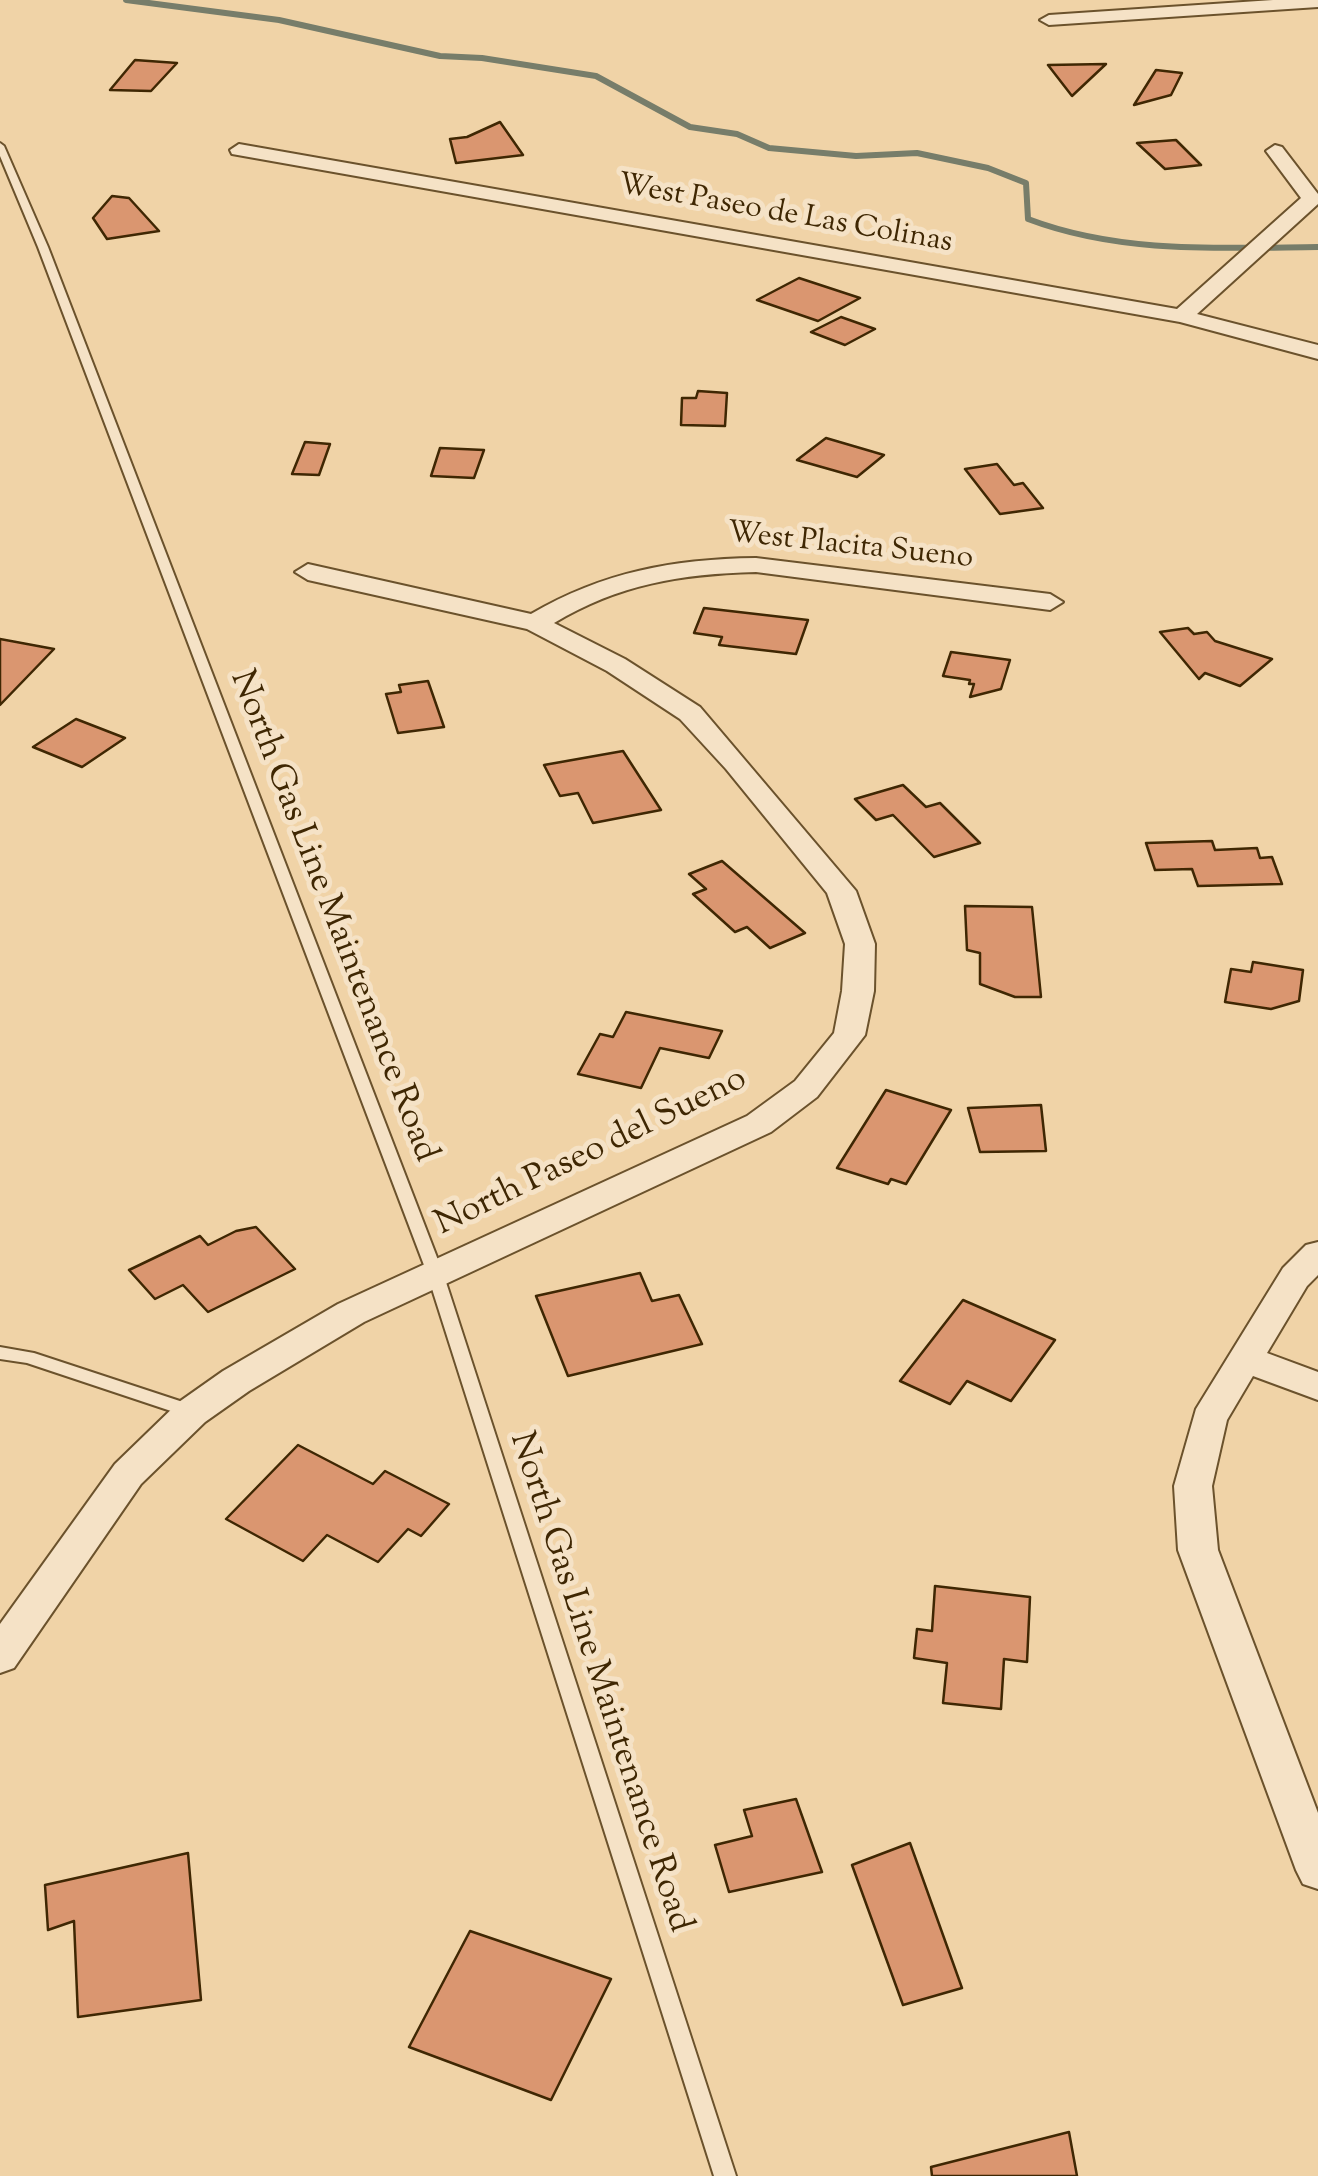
<!DOCTYPE html>
<style>
body{margin:0}
canvas{display:block;background:#f0d3a7}
</style>
<canvas width="1318" height="2176"></canvas>
<script>
const c = document.querySelector('canvas').getContext('2d');
c.lineJoin = 'round';
function stroke(path, color, width, dash) {
  c.strokeStyle = color;
  c.lineWidth = width;
  c.lineCap = dash ? 'butt' : 'round';
  c.setLineDash(dash || []);
  c.stroke(path);
}
function fillPath(path, color) {
  c.fillStyle = color;
  c.fill(path, 'evenodd');
}
function drawText(font, color, halo, rows, align = 'center') {
  c.font = font + ' "Sorts Mill Goudy",serif';
  c.lineWidth = 10;
  c.setLineDash([]);
  c.textBaseline = 'middle';
  c.strokeStyle = halo;
  c.fillStyle = color;
  for (const [text, x, y, turn = 0] of rows) {
    c.save();
    c.translate(x, y);
    c.rotate((+turn || 0) * Math.PI / 180);
    c.textAlign = isNaN(turn) ? turn : align;
    if (halo) c.strokeText(text, 0, 0);
    c.fillText(text, 0, 0);
    c.restore();
  }
}
stroke(new Path2D(`
 M126,0L279,20L440,56L482,58L596,76L690,127L737,134L769,148L856,156L917,153L988,168L1026,183L1028,219C1120,254 1220,248 1318,247`), '#777d6a', 6);
const building = new Path2D(`
 M135,60L177,63L151,91L110,90Z
 M1106,64L1072,96L1048,65Z
 M1156,70L1182,73L1171,95L1134,105Z
 M500,122L523,155L456,163L450,139L467,137Z
 M1176,140L1201,165L1165,169L1137,143Z
 M112,196L129,198L159,231L107,239L93,218Z
 M799,278L860,298L818,321L757,300Z
 M841,317L875,329L845,345L811,332Z
 M698,391L727,393L725,426L681,425L682,398H696Z
 M826,438L884,455L857,477L797,460Z
 M305,442L330,444L319,475L292,474Z
 M440,448L484,450L474,478L431,476Z
 M997,464L1014,485L1023,483L1043,508L1000,514L965,469Z
 M704,608L808,620L796,654L719,645L722,637L694,633Z
 M1188,628L1194,634L1207,632L1215,641L1272,659L1240,686L1205,673L1199,679L1160,632Z
 M0,639L54,649L0,705Z
 M951,652L1010,660L1001,689L970,697L974,684H969L970,680L943,676Z
 M428,681L444,727L398,733L386,694L401,692L399,685Z
 M76,719L125,738L82,767L33,747Z
 M623,751L661,810L593,823L578,793L560,796L544,765Z
 M903,785L926,807L940,803L980,843L934,857L893,815L876,820L855,799Z
 M1212,841L1215,850L1257,848L1260,858L1272,857L1282,884L1198,886L1192,869L1155,870L1146,843Z
 M722,861L805,933L770,948L747,927L735,932L693,894L706,889L689,874Z
 M965,906L1032,907L1041,997H1015L980,984V953L967,950Z
 M1253,962L1303,970L1299,1001L1271,1009L1225,1002L1231,969L1251,972Z
 M626,1012L722,1031L709,1058L660,1048L641,1088L578,1074L600,1034L613,1037Z
 M886,1090L951,1110L906,1184L891,1179L888,1184L837,1168Z
 M1041,1105L1046,1151L980,1152L968,1108Z
 M256,1227L295,1269L208,1312L183,1285L155,1299L129,1270L200,1236L208,1245L236,1231Z
 M640,1273L652,1301L679,1295L702,1344L568,1376L536,1296Z
 M963,1300L1055,1340L1011,1401L967,1381L950,1404L900,1381Z
 M298,1445L373,1484L385,1471L449,1504L421,1536L408,1529L378,1562L327,1535L303,1561L226,1519Z
 M935,1586L1030,1597L1027,1662L1004,1659L1001,1709L943,1703L947,1663L914,1658L917,1629L932,1631Z
 M796,1799L822,1872L729,1892L715,1845L752,1836L744,1810Z
 M910,1843L962,1988L903,2005L852,1865Z
 M188,1853L201,2000L78,2017L74,1921L48,1930L45,1885Z
 M470,1931L611,1979L551,2100L409,2047Z
 M1069,2132L1077,2176H932L931,2167Z`);
fillPath(building, '#da9670');
stroke(building, '#3f2703', 2.5);
const lane = new Path2D(`
 M0,143L4,146L48,247L443,1273L736,2176H714L427,1273L38,247L0,156Z
 M0,1347L34,1353L198,1407L201,1412L198,1417L192,1418L27,1363L0,1359Z`);
const street = new Path2D(`
 M1273,0H1318V7L1049,25L1040,20L1049,15Z
 M239,144L1177,309L1301,198L1266,151L1275,145L1282,147L1318,194V204L1197,314L1318,345V359L1180,322L232,154L230,150Z
 M756,558L1050,594L1063,602L1050,610L756,572C681,574 619,584 554,623L625,659L700,707L856,891L875,944L874,991L865,1035L817,1097L771,1132L364,1322L249,1391L205,1422L141,1484L14,1668L0,1673V1624L115,1464L179,1402L223,1371L338,1304L747,1116L795,1081L834,1033L842,991L845,944L827,893L726,769L680,719L607,671L527,629L308,580L295,572L308,564L531,614C603,572 673,559 756,558Z
 M1318,1242V1275L1307,1286L1267,1353L1318,1372V1400L1253,1376L1227,1420L1212,1486L1218,1550L1318,1813V1889L1303,1884L1296,1870L1178,1550L1174,1486L1196,1409L1283,1268L1306,1245Z`);
stroke(lane, '#6b522c', 4);
stroke(street, '#6b522c', 4);
fillPath(lane, '#f5e2c6');
fillPath(street, '#f5e2c6');
drawText('30px', '#3f2703', '#f5e2c6', [
 ["West Paseo de Las Colinas",785,216,10],
 ["West Placita Sueno",850,548,6]
]);
drawText('35px', '#3f2703', '#f5e2c6', [
 ["North Gas Line Maintenance Road",331,917,69],
 ["North Paseo del Sueno",592,1154,-26],
 ["North Gas Line Maintenance Road",598,1683,72]
]);
</script>
